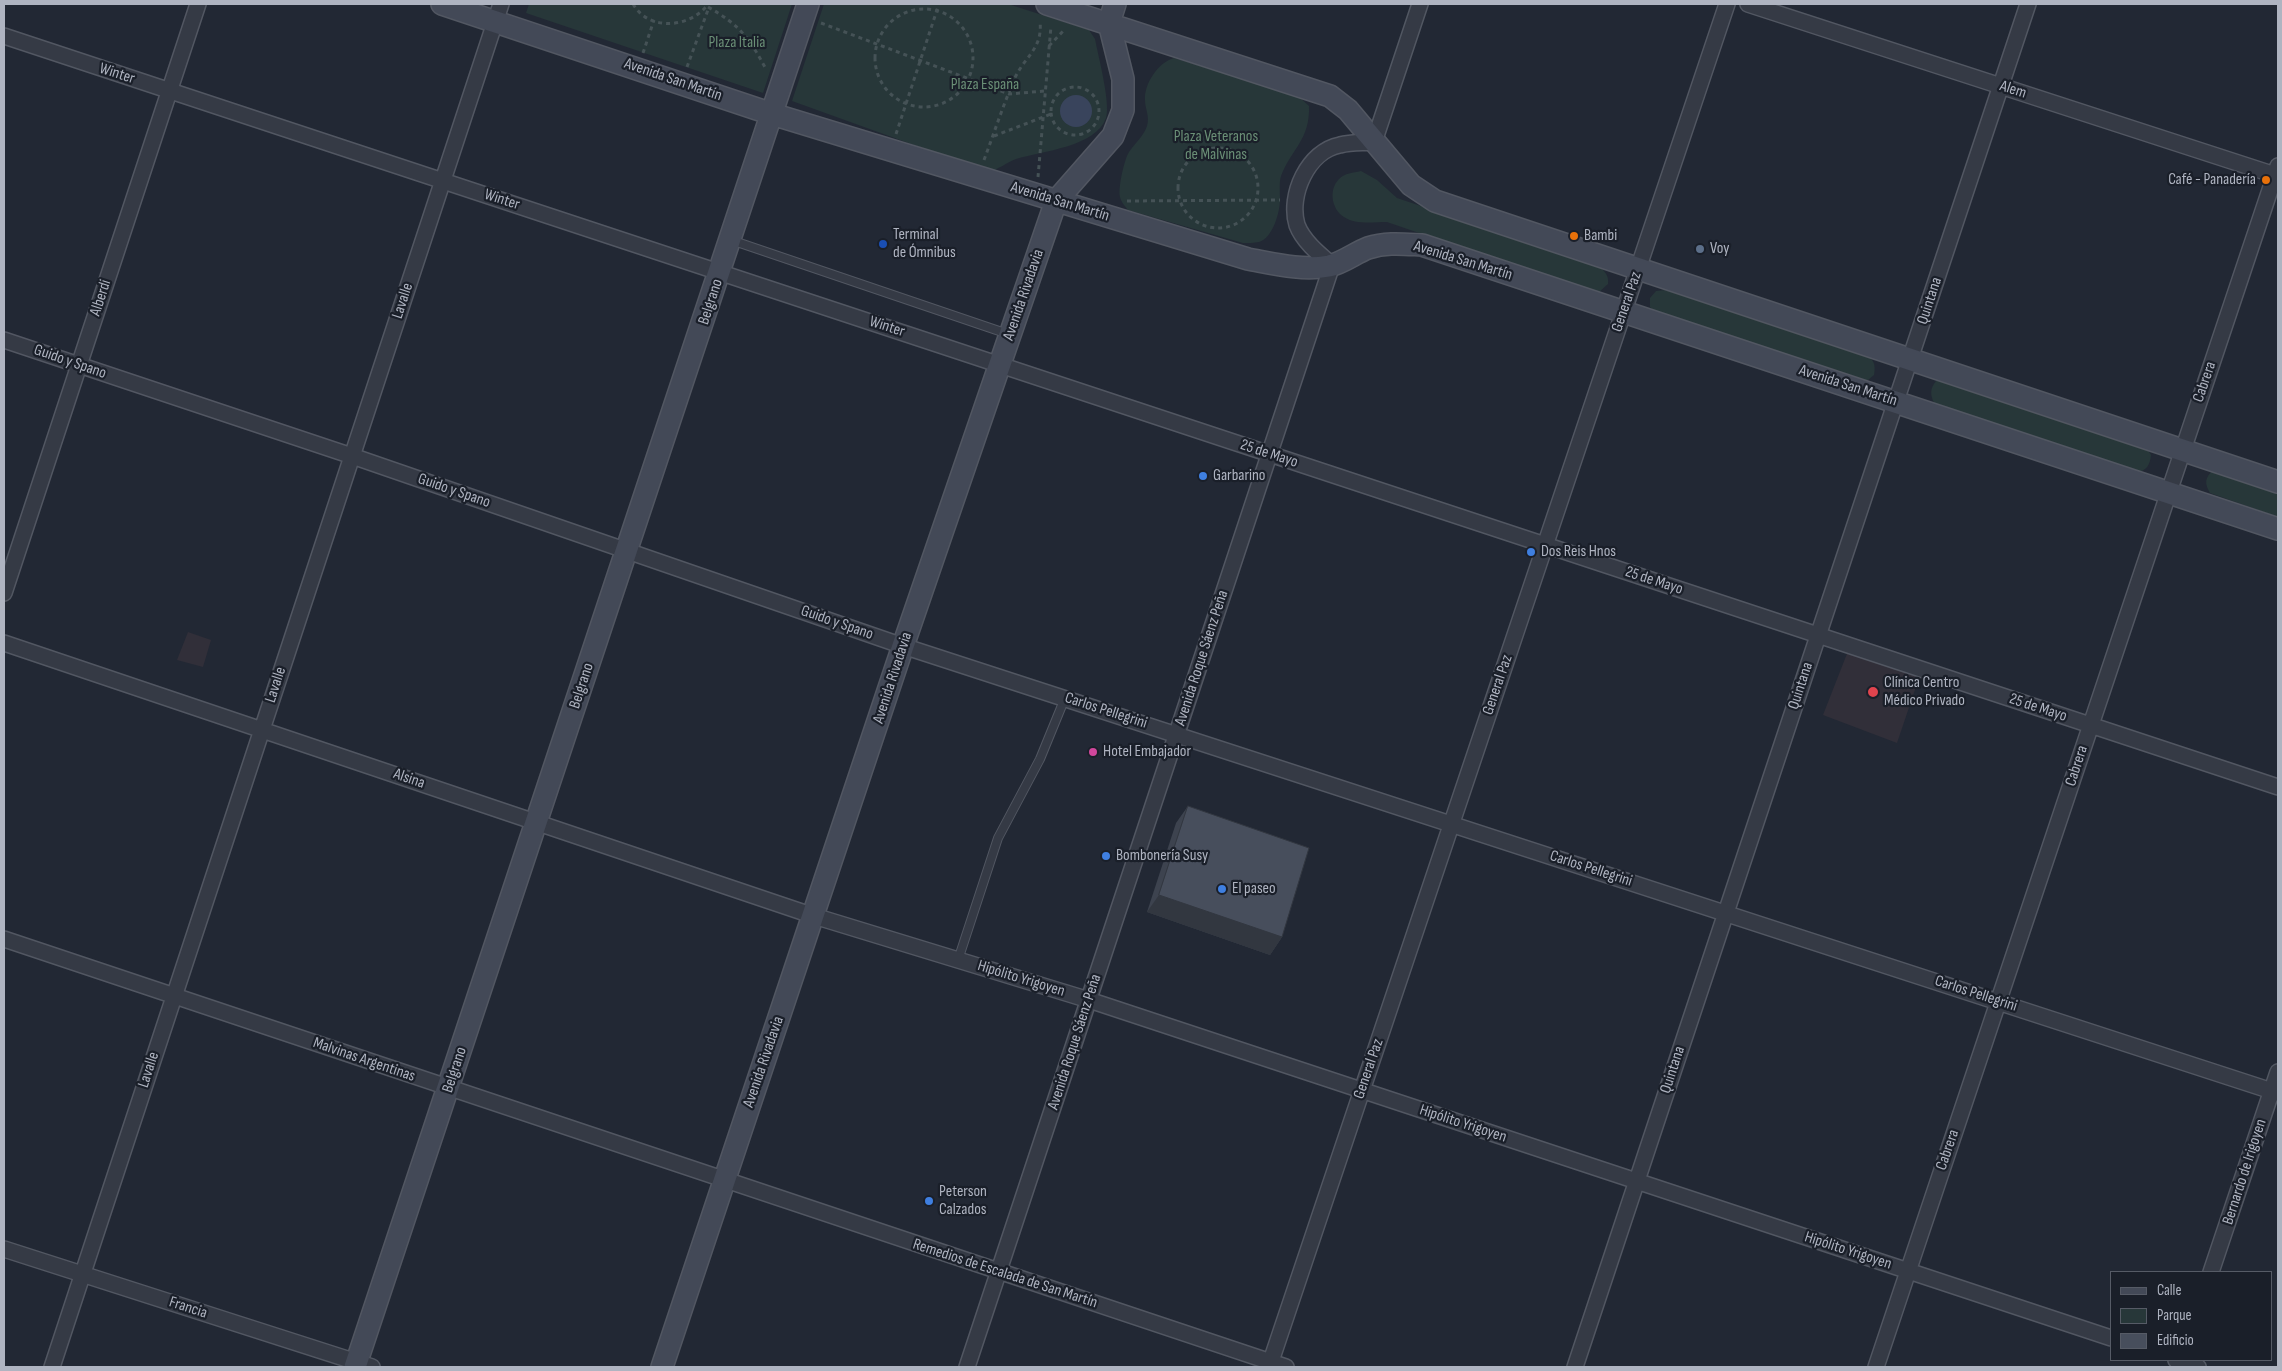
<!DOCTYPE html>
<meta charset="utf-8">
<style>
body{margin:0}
#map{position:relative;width:2282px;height:1371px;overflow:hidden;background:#222834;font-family:"Sofia Sans Condensed",sans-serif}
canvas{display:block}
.frame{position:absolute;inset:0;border:5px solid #afb4c1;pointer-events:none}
.legend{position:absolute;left:2110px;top:1271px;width:162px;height:90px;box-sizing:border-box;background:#1a1f29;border:1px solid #565b66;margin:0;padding:6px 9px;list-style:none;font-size:15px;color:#afb4c1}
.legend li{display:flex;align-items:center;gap:10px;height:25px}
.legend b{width:25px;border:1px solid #565b66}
</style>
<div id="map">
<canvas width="2282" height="1371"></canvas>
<div class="frame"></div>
<ul class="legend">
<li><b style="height:6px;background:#434957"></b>Calle</li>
<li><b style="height:14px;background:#273739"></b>Parque</li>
<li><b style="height:14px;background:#474e5c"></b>Edificio</li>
</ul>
</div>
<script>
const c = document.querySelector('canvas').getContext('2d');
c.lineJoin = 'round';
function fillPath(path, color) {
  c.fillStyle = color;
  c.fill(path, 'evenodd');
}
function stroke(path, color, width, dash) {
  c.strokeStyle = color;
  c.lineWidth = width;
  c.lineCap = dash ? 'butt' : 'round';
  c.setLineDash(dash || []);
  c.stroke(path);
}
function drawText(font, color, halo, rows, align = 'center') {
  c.font = font + ' "Sofia Sans Condensed",sans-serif';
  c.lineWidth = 4.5;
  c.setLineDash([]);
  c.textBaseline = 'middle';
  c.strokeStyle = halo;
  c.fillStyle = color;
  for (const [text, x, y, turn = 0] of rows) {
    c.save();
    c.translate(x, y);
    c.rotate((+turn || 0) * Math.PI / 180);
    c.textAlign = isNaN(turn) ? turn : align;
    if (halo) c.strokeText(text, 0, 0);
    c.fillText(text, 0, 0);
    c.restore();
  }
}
fillPath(new Path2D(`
 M188,632L211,640L203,667L177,660Z
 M1850,646L1922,669L1897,743L1823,715Z`), '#312f39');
fillPath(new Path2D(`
 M529,4H792L763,93L526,13Z
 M824,4H1008L1089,30L1095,39C1098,55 1111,104 1106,118C1096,147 1042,151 1016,159C1006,163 999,169 989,172L792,101Z
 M1174,58L1297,95L1309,106C1310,140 1292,148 1281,176C1279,182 1280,192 1280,199C1280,212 1273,238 1259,242C1254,243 1248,243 1243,243L1128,210C1125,206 1121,202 1120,197C1118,188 1124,160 1129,152C1135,143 1143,137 1147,126C1150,116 1145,109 1145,100C1144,83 1159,62 1174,58Z
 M1361,171L1377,180L1397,198L1599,266C1605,272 1609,275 1608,284L1598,293L1588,291L1387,222C1374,222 1355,225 1344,217C1332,210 1328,190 1339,179C1345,173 1353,173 1361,171Z
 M1666,290L1865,354C1874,360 1876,364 1874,375L1868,380L1858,381L1656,314L1650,307V298L1656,291Z
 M1947,380L2146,447L2151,455C2150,465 2147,470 2137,473L1945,408L1934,403C1930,394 1930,389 1936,381Z
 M2213,470L2278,489V517L2210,493C2204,483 2205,478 2213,470Z`), '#273739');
fillPath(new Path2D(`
 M1060 111a16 16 0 1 1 32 0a16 16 0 1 1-32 0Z`), '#39445c');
const service = new Path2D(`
 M731,240L1008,334
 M958,960L998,838L1040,759L1065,698`);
const minor = new Path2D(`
 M1748,4L2278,176
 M4,36L2278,787
 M4,340L352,456L903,646L2278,1093
 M4,593L198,4
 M4,643L814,916L1089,1000L2111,1338
 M4,939L1286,1367
 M4,1249L372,1367
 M2211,1272L2278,1072
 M2176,1360L2198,1367
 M52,1367L501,4
 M967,1367L1332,265C1319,254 1303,241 1297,225C1288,195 1308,151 1340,145C1351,142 1363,143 1374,142L1420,4
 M1269,1367L1727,4
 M1575,1367L2028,4
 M1876,1367L2278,166`);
const secondary = new Path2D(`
 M442,4L772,114L1248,259C1275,264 1302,271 1329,266C1343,263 1355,253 1368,248C1386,242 1403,244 1422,245L2278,529
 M1047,4L1330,96L1348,110L1411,185L1435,201L2278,482
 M355,1367L808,4
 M662,1367L903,646L1056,201L1113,136L1123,110V79L1109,23L1115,4`);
stroke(service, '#525762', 10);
stroke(minor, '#525762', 18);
stroke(secondary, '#525762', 24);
stroke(new Path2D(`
 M633,4C649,32 691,28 708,4
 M708,7C740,25 749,38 766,69
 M875 58a49 49 0 1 1 98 0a49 49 0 1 1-98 0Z
 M821,23L1009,94L1045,91
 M1049,46L1065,29
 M643,53L654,20
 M687,67L709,7
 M1051 111a24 24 0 1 1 48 0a24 24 0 1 1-48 0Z
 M896,134L939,4
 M994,136L1051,114
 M1178 188a40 40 0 1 1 80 0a40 40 0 1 1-80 0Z
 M984,160C994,133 1003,106 1014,80C1023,58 1043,49 1040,22
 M1038,177L1051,26
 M1127,201L1280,200`), '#455256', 3, [4, 4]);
stroke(service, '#353a45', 8);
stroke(minor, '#353a45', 15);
stroke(secondary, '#434957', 21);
fillPath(new Path2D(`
 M1188,806L1282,937L1270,955L1147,912L1176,823Z`), '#3d434f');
fillPath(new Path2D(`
 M1159,895L1282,937L1270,955L1147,912Z`), '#323740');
const building = new Path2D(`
 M1188,806L1309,848L1282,937L1159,895Z`);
fillPath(building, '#474e5c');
stroke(building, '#323740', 1);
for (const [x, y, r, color] of [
 [2266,180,5,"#e8710a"],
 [1574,236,5,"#e8710a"],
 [883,244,5,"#1a4fb4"],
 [1700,249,5,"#5c6f8a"],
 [1203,476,5,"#3f7fe0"],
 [1531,552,5,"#3f7fe0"],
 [1873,692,6,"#e0444e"],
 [1093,752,5,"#d1479c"],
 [1106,856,5,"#3f7fe0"],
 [1222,889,5,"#3f7fe0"],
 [929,1201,5,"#3f7fe0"]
]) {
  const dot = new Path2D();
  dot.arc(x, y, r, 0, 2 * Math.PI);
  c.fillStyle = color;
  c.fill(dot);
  stroke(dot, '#1a1f29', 2);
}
drawText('16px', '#6a8f76', '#1a1f29', [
 ["Plaza Italia",737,43],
 ["Plaza España",985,85],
 ["Plaza Veteranos",1216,137],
 ["de Malvinas",1216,155]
]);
drawText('16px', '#afb4c1', '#1a1f29', [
 ["Winter",117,74,18],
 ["Avenida San Martín",673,80,19],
 ["Alem",2013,90,18],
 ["Winter",502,200,18],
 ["Avenida San Martín",1060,202,17],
 ["Avenida San Martín",1463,261,17],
 ["Avenida Rivadavia",1024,295,-71],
 ["Alberdi",101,298,-72],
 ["Lavalle",403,301,-72],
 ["Quintana",1930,301,-72],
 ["Belgrano",711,302,-72],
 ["General Paz",1627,302,-71],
 ["Winter",887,327,18],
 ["Guido y Spano",70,362,19],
 ["Cabrera",2205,382,-71],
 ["Avenida San Martín",1848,386,18],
 ["25 de Mayo",1269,454,18],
 ["Guido y Spano",454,491,19],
 ["25 de Mayo",1654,581,18],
 ["Guido y Spano",837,623,19],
 ["Avenida Roque Sáenz Peña",1202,658,-72],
 ["Avenida Rivadavia",893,678,-72],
 ["Lavalle",276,685,-72],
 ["General Paz",1498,685,-71],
 ["Belgrano",582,686,-72],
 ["Quintana",1801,686,-72],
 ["25 de Mayo",2038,708,18],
 ["Carlos Pellegrini",1106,711,18],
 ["Cabrera",2077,766,-72],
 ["Alsina",409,779,19],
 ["Carlos Pellegrini",1591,869,18],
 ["Hipólito Yrigoyen",1021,979,17],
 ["Carlos Pellegrini",1976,994,18],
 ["Avenida Roque Sáenz Peña",1075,1042,-72],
 ["Malvinas Argentinas",364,1060,19],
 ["Avenida Rivadavia",764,1062,-71],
 ["General Paz",1369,1069,-71],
 ["Lavalle",149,1070,-72],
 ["Belgrano",455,1070,-72],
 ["Quintana",1673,1070,-72],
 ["Hipólito Yrigoyen",1463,1124,18],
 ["Cabrera",1948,1150,-71],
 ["Bernardo de Irigoyen",2245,1172,-72],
 ["Hipólito Yrigoyen",1848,1251,18],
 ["Remedios de Escalada de San Martín",1005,1274,18],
 ["Francia",188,1308,18]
]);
drawText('16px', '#afb4c1', '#1a1f29', [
 ["Café - Panadería",2256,180,"right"],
 ["Terminal",893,235],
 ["de Ómnibus",893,253],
 ["Bambi",1584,236],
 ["Voy",1710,249],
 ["Garbarino",1213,476],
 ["Dos Reis Hnos",1541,552],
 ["Clínica Centro",1884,683],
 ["Médico Privado",1884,701],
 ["Hotel Embajador",1103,752],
 ["Bombonería Susy",1116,856],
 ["El paseo",1232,889],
 ["Peterson",939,1192],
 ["Calzados",939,1210]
], 'left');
</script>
